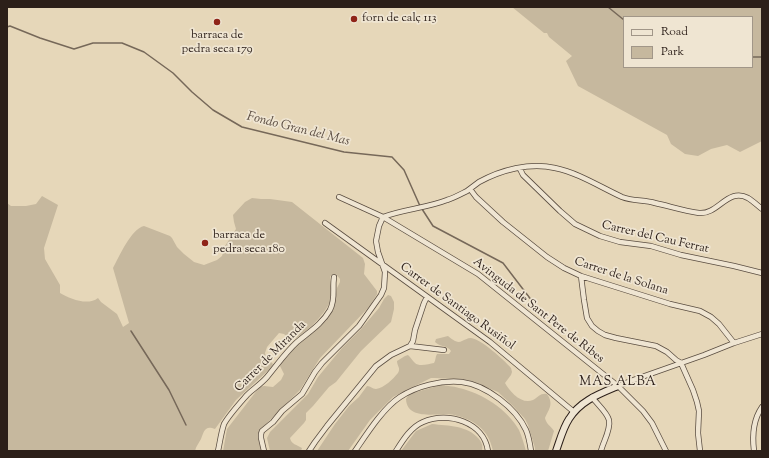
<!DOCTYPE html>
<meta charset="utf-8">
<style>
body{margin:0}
#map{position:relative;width:769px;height:458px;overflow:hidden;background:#e6d7b9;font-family:"Sorts Mill Goudy",serif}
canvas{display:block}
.frame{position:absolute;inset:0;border:8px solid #2c1f19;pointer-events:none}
.legend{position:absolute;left:623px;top:16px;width:130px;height:52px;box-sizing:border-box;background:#efe5d2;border:1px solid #a19688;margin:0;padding:5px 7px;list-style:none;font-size:12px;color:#2c1f19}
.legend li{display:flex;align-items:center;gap:8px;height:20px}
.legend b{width:20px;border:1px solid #a19688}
</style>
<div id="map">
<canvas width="769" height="458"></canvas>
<div class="frame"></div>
<ul class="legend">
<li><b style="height:5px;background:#efe5d2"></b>Road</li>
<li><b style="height:11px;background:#c6b89e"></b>Park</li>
</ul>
</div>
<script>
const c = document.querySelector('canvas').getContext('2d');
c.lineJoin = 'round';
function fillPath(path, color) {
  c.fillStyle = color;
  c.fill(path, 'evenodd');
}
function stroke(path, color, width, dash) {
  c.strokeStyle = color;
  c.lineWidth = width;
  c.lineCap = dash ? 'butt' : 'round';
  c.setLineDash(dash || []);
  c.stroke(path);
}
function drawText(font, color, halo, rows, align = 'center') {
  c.font = font + ' "Sorts Mill Goudy",serif';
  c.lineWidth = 3.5;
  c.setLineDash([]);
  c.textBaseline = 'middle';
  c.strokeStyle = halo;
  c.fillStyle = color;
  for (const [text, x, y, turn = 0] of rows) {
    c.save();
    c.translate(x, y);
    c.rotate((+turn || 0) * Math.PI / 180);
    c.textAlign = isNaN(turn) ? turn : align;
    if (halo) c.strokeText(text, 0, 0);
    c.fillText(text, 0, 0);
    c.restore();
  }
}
fillPath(new Path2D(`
 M512,7H762V141L740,152L727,145L711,149L698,156L685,154L671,144L667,135L578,86L566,61L572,56L549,37L547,33H544ZM624,17H752V67H624Z
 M42,196L58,205L44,248L45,259L60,285V293C70,299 88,306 98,298L101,302L117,314L123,327L129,323L113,268C119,257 131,229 144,226L170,236L172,238L177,247L184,254L194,262L204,265L217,260L222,256L225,246L236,229L234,222L233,215L245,202L252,198L261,199H270L292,202L363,258L365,264L364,274L377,291V294L370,306L320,358L300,390L261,429L258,435V438L261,451H223L227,429L258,389C263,384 267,387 273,387L281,380L284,374L280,366L281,363L308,334L326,321L334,307L337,288L340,282V279L336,274C324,273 334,289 332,297C329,310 304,337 291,340L284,334L279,333L267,347L265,353L266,357L273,364L272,367L236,400L215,429C205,425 204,431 201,439C199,443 196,446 195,451H7V203L11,206H26L36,204Z
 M388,295L391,296L394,302V309L391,322L361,351L336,382L329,387L313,406L306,413V420L304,423L290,438C291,444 297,445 302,448L301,451H270L267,438L270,432L308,394L318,377L342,348L361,329L379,308L384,299Z
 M448,336C452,339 457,344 462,341C465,340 467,338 471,338C481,339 504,360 511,368L512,372L511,375L505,383C510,392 522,405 533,400C539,397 540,393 547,394C554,404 549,409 545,418C546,424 551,426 554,431L548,451H535V448L528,425L525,419L513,406L498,392L468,380L435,378H431L393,397L370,420L348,451H317L335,424L349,406L359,397L367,386C371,386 372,389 376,389C384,388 393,379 398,373C401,368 397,366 397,361L405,356L408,355C411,358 412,360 415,363C419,367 429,364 434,363C436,360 435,357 437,354H449L451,351C447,345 440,347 435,342L436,339Z
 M441,385C447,386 453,386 459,388C482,393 507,409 519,430C522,437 524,444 526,451H493C489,430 475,420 454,415C440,412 407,422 406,399L409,394Z
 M432,424C449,426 467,425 479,439C482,443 483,446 482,451H401L416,431Z`), '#c6b89e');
stroke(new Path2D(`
 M608,7L624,20
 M7,27L10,26L40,38L74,49L93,43H122L144,52L173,73L192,92L213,110L242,127L344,152L392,157L404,170L420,206
 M752,57H762
 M422,209L433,226L503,263L542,314
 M131,331L169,390L186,425`), '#766859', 1.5);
const street = new Path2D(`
 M520,169L523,175L560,211L575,224L600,236L620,242L651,246L681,255L734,266L762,273
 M470,189L476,197L503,222L547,257L564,268L581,276L670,304L700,311L711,317L719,324L734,343
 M339,197L383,217L478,274L618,386L643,411L652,423L666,451
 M383,217C404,209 427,208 447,200C454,198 461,194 467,191C471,188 475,185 479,182C501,170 530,162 555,168C579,173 600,187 622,197C632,201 644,200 655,203C669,206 684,211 699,213C718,215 728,187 748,198C753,201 757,205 762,209
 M325,223L490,342L574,412
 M581,276L584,300L587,318L592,326L598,331L605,335L616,338L656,346L667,352L676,360L681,363L693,390L697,402L699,411L698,433L700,451
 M410,346L444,350
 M618,386L636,379L704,355L734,343L762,334
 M592,397C597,404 607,412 609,420C611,430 603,442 601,451
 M218,451C220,442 221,433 224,424C229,415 240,403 247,395C253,389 261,384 267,377C277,365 286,352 297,342C309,332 322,324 330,310C336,298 332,290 334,277
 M264,451L261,438V434L262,431L273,422L282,411L302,394L315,372L322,363L359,326L381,295L384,288L385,272L378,252L376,241L379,226L383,217
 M309,451L315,442L327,426L376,366L391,355L410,346L413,341L415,330L424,303L427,297
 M355,451C366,435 383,408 400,397C417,386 441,380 462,382C486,385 516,408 526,430C529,437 530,444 531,451
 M396,451C403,440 411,427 423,422C448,411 484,422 488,451
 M754,451C752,435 753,420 762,407`);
const secondary = new Path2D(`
 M556,451C560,440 563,428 569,419C580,401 599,394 618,386`);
stroke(street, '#5a4d41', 6);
stroke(secondary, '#2c1f19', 8);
stroke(street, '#efe5d2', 4.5);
stroke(secondary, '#efe5d2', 6);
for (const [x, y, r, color] of [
 [354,19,4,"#8f2418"],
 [217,22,4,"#8f2418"],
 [205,243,4,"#8f2418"]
]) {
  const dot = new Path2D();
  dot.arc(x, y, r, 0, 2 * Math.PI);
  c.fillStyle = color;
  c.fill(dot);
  stroke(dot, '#efe5d2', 1.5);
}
drawText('12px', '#2c1f19', '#efe5d2', [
 ["forn de calç 113",362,19],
 ["barraca de",217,36,"center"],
 ["pedra seca 179",217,50,"center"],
 ["barraca de",213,236],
 ["pedra seca 180",213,250]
], 'left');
drawText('12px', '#2c1f19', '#efe5d2', [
 ["Carrer del Cau Ferrat",655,238,13],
 ["Carrer de la Solana",621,277,18],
 ["Carrer de Santiago Rusiñol",457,307,36],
 ["Avinguda de Sant Pere de Ribes",538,311,38],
 ["Carrer de Miranda",271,357,-45]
]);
drawText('italic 13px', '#57493e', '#efe5d2', [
 ["Fondo Gran del Mas",298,130,14]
]);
c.letterSpacing = '1px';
drawText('13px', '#2c1f19', '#efe5d2', [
 ["MAS ALBA",618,383]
]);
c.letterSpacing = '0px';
</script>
